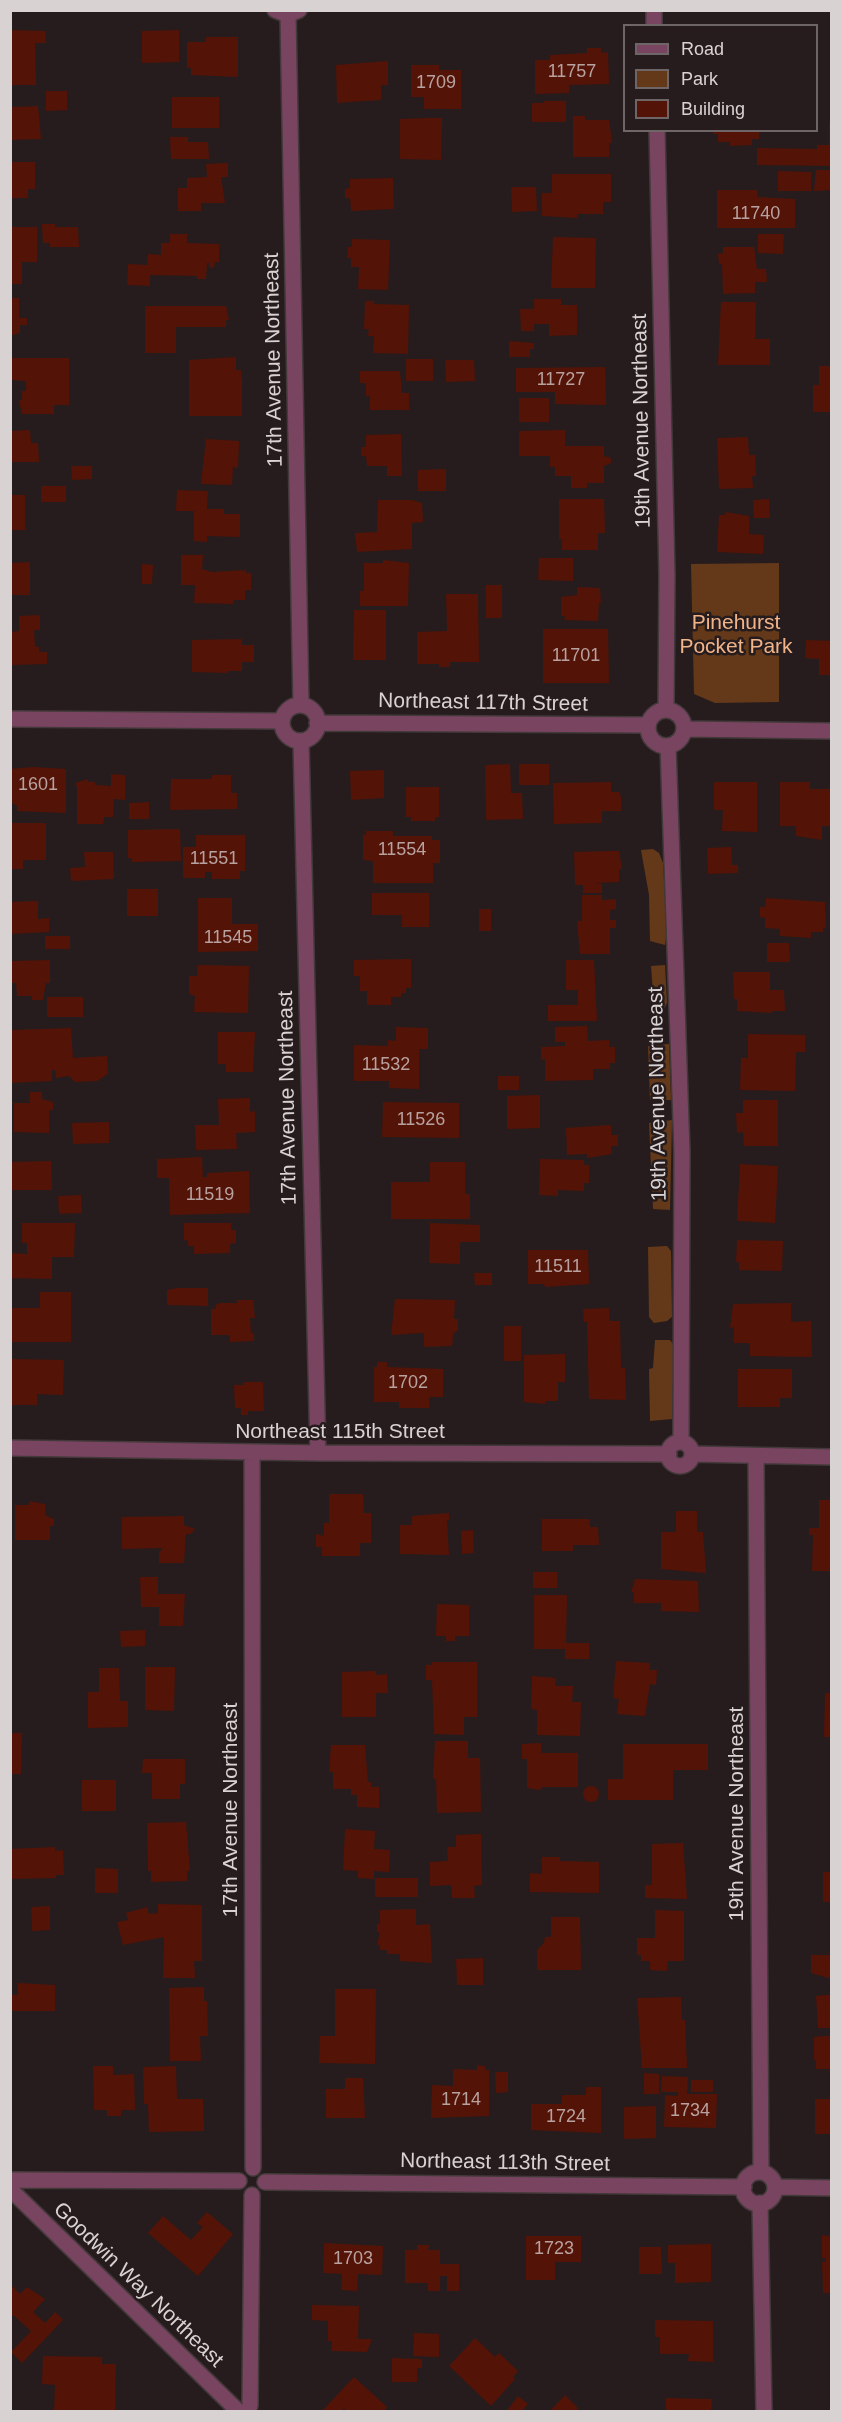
<!DOCTYPE html>
<style>
body{margin:0}
#map{position:relative;width:842px;height:2422px;overflow:hidden;background:#261c1d;font-family:Arial,sans-serif}
canvas{display:block}
.frame{position:absolute;inset:0;border:12px solid #d9d2d3;pointer-events:none}
.legend{position:absolute;left:623px;top:24px;width:195px;height:108px;box-sizing:border-box;background:#261c1d;border:2px solid #6e6566;margin:0;padding:8px 10px;list-style:none;font-size:18px;color:#d9d2d3}
.legend li{display:flex;align-items:center;gap:12px;height:30px}
.legend b{width:30px;border:2px solid #6e6566}
</style>
<div id="map">
<canvas width="842" height="2422"></canvas>
<div class="frame"></div>
<ul class="legend">
<li><b style="height:8px;background:#794460"></b>Road</li>
<li><b style="height:16px;background:#633919"></b>Park</li>
<li><b style="height:16px;background:#541307"></b>Building</li>
</ul>
</div>
<script>
const c = document.querySelector('canvas').getContext('2d');
c.lineJoin = 'round';
function fillPath(path, color) {
  c.fillStyle = color;
  c.fill(path, 'evenodd');
}
function stroke(path, color, width, dash) {
  c.strokeStyle = color;
  c.lineWidth = width;
  c.lineCap = dash ? 'butt' : 'round';
  c.setLineDash(dash || []);
  c.stroke(path);
}
function drawText(font, color, halo, rows, align = 'center') {
  c.font = font + ' Arial,sans-serif';
  c.lineWidth = 5;
  c.setLineDash([]);
  c.textBaseline = 'middle';
  c.strokeStyle = halo;
  c.fillStyle = color;
  for (const [text, x, y, turn = 0] of rows) {
    c.save();
    c.translate(x, y);
    c.rotate((+turn || 0) * Math.PI / 180);
    c.textAlign = isNaN(turn) ? turn : align;
    if (halo) c.strokeText(text, 0, 0);
    c.fillText(text, 0, 0);
    c.restore();
  }
}
fillPath(new Path2D(`
 M779,563V702L715,703L694,694L691,564Z
 M653,849L659,853L663,863L667,932L665,945L650,941L649,895L641,850Z
 M665,965L667,1003L664,1009L654,1006L651,966Z
 M669,1044L671,1100H650L648,1046Z
 M672,1120L670,1210L653,1209L649,1123Z
 M667,1246L671,1251L672,1317L667,1321L654,1323L649,1317L648,1247Z
 M655,1340H670L674,1345L672,1419L650,1421L649,1369L653,1368Z`), '#633919');
fillPath(new Path2D(`
 M10,30L45,31L46,43H35L36,85H10Z
 M179,30V62L142,63V31Z
 M206,37H238V77L191,75V68H187V42H206Z
 M587,48H601V53L608,52L609,84L569,85V93L535,94V60H550V55L587,53Z
 M388,61V85H381V100L337,103L336,65Z
 M411,65H439V70H461V109H424V97H411Z
 M46,91H67V110L46,111Z
 M172,97H219V128H172Z
 M544,101H566V122H532V103H544Z
 M38,106L41,139L10,140V107Z
 M573,116H585V120H609L612,143H609V157H573Z
 M428,118H442L441,160L400,159V119Z
 M829,122H832V166L757,165V148L817,149V145H829Z
 M713,130H759V139H752V145L730,146V142H718V134H713Z
 M170,137H188V142H208L209,159H171Z
 M10,162H35V189H28V198H10Z
 M228,163V177H221L225,203H201V211H178V188H187V178L207,177L206,164Z
 M816,170H832V190L814,191Z
 M778,171L811,172V191H778Z
 M552,174H611V202H603V214H577V218L542,216V193H552Z
 M393,178L394,209L351,211L350,198H345V189L350,188V179Z
 M511,187H536L537,211L512,212Z
 M717,190H757V197L795,199V228H717Z
 M42,224H55V227H78L79,247H50V243H43Z
 M10,227H37V262H22V284H10Z
 M170,234H187V243L219,244V262H215L214,268L209,267V263H207L206,279H197V276L150,275V286L127,285L128,264L147,265L148,254L161,255V243H170Z
 M758,234H784L783,254L758,253Z
 M553,237L596,238L595,288H551Z
 M352,239L390,240L388,290L358,289L359,267H351V258H347L348,247H352Z
 M723,247H754L757,269H766L767,282H755V293L723,294L722,264H719L718,254L723,253Z
 M10,298H19V318H27V325H20V333L13,335H10Z
 M534,299H561V305H577V335L549,336V324H534V331H521L520,309H534Z
 M365,301H374V304L409,305L408,354L373,353L374,336H368L369,329H364Z
 M721,302H756L755,339H770V365H718Z
 M145,306H226L229,320H226V327H176V353H145Z
 M509,341L534,343V349H530V357H509Z
 M236,357V370H241L242,381V416H189V360Z
 M10,358H69V405H54V414H22L19,401L22,399V391H26V381L10,380Z
 M406,359H433V381H406Z
 M445,360H474L475,381L446,382Z
 M819,366H832V412H813V385H819Z
 M605,367L606,405L555,404V392H516V368Z
 M360,371H400L402,393H409V410H370V396H366V383H360Z
 M519,398H549V422H519Z
 M30,430L31,443H38L39,462H10V431Z
 M565,430V446H604V456L611,458V463L604,466V483H587V488H571V476H555V467H550V456H519V431Z
 M401,434L402,476H387V466H367L366,456H361V447H366V435Z
 M748,437L749,455H755L756,476H752L753,488L719,489L717,438Z
 M206,439L239,441L238,468L233,467L232,485L201,484Z
 M71,466H92V479L72,480Z
 M446,469V491H418V470Z
 M41,486H66V502H41Z
 M177,490L208,491L207,509H224V514H240V537L207,536V542L194,541V511H176Z
 M10,495H25V530H10Z
 M559,499H604L605,533H598V550H562V539H559Z
 M769,499L770,518H754L753,500Z
 M378,500H412L422,503L423,522L412,523V549L357,552L355,533L377,532Z
 M725,512L749,516V534L764,535L763,554L717,552L719,515H725Z
 M181,555H203L202,569L212,572L246,570V573H251V590H245V600H234L233,604L194,603L195,585H181Z
 M539,558H573V581L538,580Z
 M383,560L409,563L408,606H360V591H364V563H383Z
 M30,562V595H10V563Z
 M142,564L153,565L152,584H142Z
 M486,585H502V618H486Z
 M577,587L600,588L601,603L599,602L598,621L564,620L565,616H561V597L577,595Z
 M446,594H478L479,662H450V667H439V664H417V632L447,631Z
 M354,610H386V660H353Z
 M40,615V630H34L35,647H39V652H47V664L10,665V632L19,631V616Z
 M543,629H608L609,683H543Z
 M242,639V645H254V662H242V671H228V673L192,672V640Z
 M806,640L832,641V675H819V659L805,658Z
 M510,764L511,793H522L523,819L486,820L485,765Z
 M519,764H549V785H519Z
 M33,767L66,769V813L17,811V806L10,802V769Z
 M384,770V798L351,800L350,771Z
 M111,774L125,775V800L114,799L113,817H104L103,824H77V787L75,783L88,779V782H95V785L111,786Z
 M212,775H231V793H237V809L170,810L171,779H212Z
 M611,782V792H619L621,797V811H602V823L554,824L553,783Z
 M714,782H757V832L722,831L723,810H714Z
 M780,782H810V789H832V826H822V840L796,836V826H780Z
 M406,787H439V817H435V821H411V817H406Z
 M149,802V819H129V803Z
 M10,823H46V860H23V869H11Z
 M180,829L181,861L132,862V858H128V830Z
 M366,831H393V836H432V840H440V863H433V883H373V861L363,860V835H366Z
 M196,835H245V871H240V879H212V872H205V878H183V847H196Z
 M731,847L732,865H738V873L708,874L707,848Z
 M611,851H619L622,869H619V882L596,883L602,884V893H583V885H575L574,852Z
 M84,852H113L114,879L71,881L70,868L85,867Z
 M127,889H158V916H127Z
 M372,893H429V927H402V915H372Z
 M582,895H602V900L616,899V909L610,910V920H616V928H610V954H580L577,921H582Z
 M198,898H232V924H258V951L198,952Z
 M766,898L825,902L826,928L823,927V932H811V938L780,936V929L765,928V918L760,917V907H765Z
 M38,901V919L49,918V932L11,934L10,902Z
 M479,909H491V931H479Z
 M45,936H70V949H45Z
 M767,943H789L790,962H767Z
 M411,959V988H406V993H401V997H391V1005H367V991H360V976H354V960Z
 M50,960V983H46L43,1000H32V996H17L16,983H12V961Z
 M566,960H594L597,1021H548V1005H578V990H566Z
 M198,965L249,966L248,1013L194,1012L195,996L189,994V976H197Z
 M733,972H770V990H784L785,1011H772V1013L737,1011V999H734Z
 M47,997H83V1017H47Z
 M587,1026L588,1041L609,1040V1047H615V1063H610V1069H593V1080L545,1081V1059L541,1060V1047L565,1046V1042H555V1027Z
 M396,1027L428,1028V1049H419V1089L389,1088V1081H354V1045L388,1046V1040L396,1041Z
 M71,1028L73,1058L107,1056L108,1074L97,1081L75,1082L69,1076L56,1078L55,1070H52V1081L10,1083L12,1030Z
 M218,1032H255L253,1072H226V1064H218Z
 M748,1034L805,1035V1052H796L795,1091L740,1090L741,1058H748Z
 M498,1076H519V1090H498Z
 M30,1092H42V1099L53,1102V1110H49V1133L14,1132V1103H30Z
 M540,1095V1128L507,1129V1096Z
 M250,1098V1112L255,1111V1132L236,1133L237,1149L196,1150L195,1125H219L218,1099Z
 M743,1100H778V1146H744L743,1132L737,1133L736,1113H743Z
 M383,1102L459,1103V1138L382,1137Z
 M109,1122V1143L73,1144L72,1123Z
 M611,1125V1135H618V1146H611L612,1154L587,1158V1154L567,1155L566,1128Z
 M202,1157L203,1177H207V1173L249,1171L250,1213L170,1215L169,1178H157V1159Z
 M540,1159L584,1160V1165H589V1183H584V1191L558,1190V1196L539,1195Z
 M51,1161L52,1190H10V1162Z
 M430,1162H465V1194H470V1219H391V1182H430Z
 M740,1164L778,1166L775,1223L737,1221Z
 M81,1195L82,1213L59,1214L58,1196Z
 M22,1223H75L74,1257H52V1279L10,1278V1253L27,1254V1243H22Z
 M184,1223H231V1230H236V1243L230,1244V1253L194,1254V1246H188V1240H184Z
 M430,1223L480,1225V1242H460V1264L429,1263Z
 M737,1240L783,1241L782,1271L739,1270V1262H736Z
 M528,1250H588L589,1284L546,1287L543,1284H528Z
 M474,1273H492V1285H475Z
 M178,1288H208V1306L167,1305V1290Z
 M40,1292H71V1342H10V1308H40Z
 M395,1299L455,1300L454,1319H458V1330L453,1334L452,1346L424,1347V1333L391,1335Z
 M237,1300H253L255,1318H250L251,1333H254V1341L230,1342V1335H211V1309H216V1305L220,1303H237Z
 M791,1303V1322L811,1321L812,1357L750,1356V1343H734V1327L730,1328L733,1304Z
 M609,1308L610,1321H620L621,1368H625L626,1400L589,1399L587,1322H584L583,1309Z
 M504,1326H521V1361H504Z
 M565,1354V1382H558V1401H545V1404L524,1402V1355Z
 M10,1359L64,1360L63,1395L37,1394V1405H10Z
 M377,1362H387V1367L443,1369V1397H429V1408H399V1402H374V1367H377Z
 M738,1369H792V1398H780V1407H738Z
 M243,1382H263L264,1411H248V1415H241V1408H235L234,1385H244Z
 M329,1494H363L364,1513H371V1543H360V1556H322V1547H316V1534L324,1536V1523H329Z
 M819,1500H832V1571H812L813,1535H809V1528H819Z
 M29,1501L45,1504V1515L54,1519V1526H50V1540H15V1505H29Z
 M676,1511H697V1532H703L706,1573L661,1569V1532H676Z
 M449,1513V1520H447L449,1555L400,1554V1525H412V1516Z
 M184,1516V1525L195,1529L191,1534H186L184,1563H159V1551H162V1548L122,1549V1517Z
 M542,1519H590V1527H598L599,1545H573V1551H542Z
 M473,1530L474,1553L462,1554L461,1531Z
 M533,1572H557V1588H533Z
 M140,1577H158V1594H185L183,1626H159V1607H141Z
 M635,1579L698,1581L699,1612L661,1611V1603H634V1592H631Z
 M534,1595H567L566,1643H589V1659H565V1649H534Z
 M437,1604L469,1605V1636H455V1641H446V1636H436Z
 M145,1630V1646L121,1647L120,1631Z
 M616,1661L650,1663L649,1670H657L656,1685L650,1684L645,1716L617,1714L619,1699L613,1698Z
 M432,1662H477V1717H464V1735L434,1734L432,1680H426V1665H432Z
 M145,1667H175L174,1711L145,1710Z
 M99,1668H119L120,1701H128V1727L88,1728V1692H99Z
 M376,1671V1675L387,1674L388,1693H376V1717H342V1672Z
 M532,1676L556,1678L555,1686H573L572,1702H581L580,1736L537,1735V1710L531,1709Z
 M825,1693H832V1737H824Z
 M10,1733H22L21,1774H10Z
 M435,1741H468V1758H480L481,1812L437,1813L436,1779H433Z
 M541,1743V1753H578V1787H542L540,1790L527,1788V1759H522V1744Z
 M623,1744H708V1770H673V1800H608V1779H623Z
 M331,1745H365L368,1782H371V1787H379V1808L357,1807V1795H351V1789H333V1772H329Z
 M143,1759H185V1784H180V1799H152V1773H142Z
 M82,1780H116V1811H82Z
 M583 1794a8 8 0 1 1 16 0a8 8 0 1 1-16 0Z
 M186,1822L190,1871H187V1881L151,1882V1871H148L147,1823Z
 M345,1829L375,1831L374,1849L390,1850L389,1872L374,1871V1879L358,1878V1871L343,1870Z
 M481,1834L482,1885L474,1886L475,1898H452L451,1885L430,1886V1862L448,1861L447,1847H456V1835Z
 M683,1843L687,1899L645,1898V1885H652V1844Z
 M55,1847V1851L63,1850L64,1875H56V1878L11,1879L10,1849Z
 M542,1857H560V1861L599,1862V1893L530,1892V1873L542,1874Z
 M95,1868L118,1869V1893H95Z
 M823,1872H832V1902H823Z
 M375,1878H418V1897H375Z
 M158,1904L202,1905V1961H194L195,1978H163L164,1937L123,1945L117,1922L128,1920L126,1913L147,1907L149,1914L158,1913Z
 M50,1906V1930L32,1931L31,1907Z
 M416,1909V1925L430,1924L432,1963L400,1961V1954H387V1950H380V1945H377L380,1932H377V1924H380V1910Z
 M655,1910L684,1911V1961H668L667,1971L650,1970V1961H641V1955H637V1938H655Z
 M551,1917H580L581,1970H537V1950L544,1943L545,1937H551Z
 M811,1955H832V1979L811,1973Z
 M483,1958V1985H457L456,1959Z
 M18,1983L55,1985V2011H10V1995H18Z
 M204,1987V2001H207L208,2036H200L201,2061H170L169,1988Z
 M335,1989H376L375,2064L319,2063L320,2036H335Z
 M825,1995H832V2028H818L816,1996Z
 M681,1997L682,2020H685L687,2068H642L637,1998Z
 M823,2036H832V2069H816V2060H814V2037Z
 M477,2065L485,2066V2070H489V2116L431,2118L432,2085L453,2086V2069L477,2070Z
 M93,2066H113V2075L134,2074L135,2110H121V2116H107V2110H94Z
 M176,2066L177,2099H203L204,2131L149,2132L148,2104H144L143,2067Z
 M495,2072H508V2092L496,2093Z
 M644,2073L659,2074V2094H644Z
 M662,2076L688,2077L687,2094H717L716,2128L664,2127L665,2095L678,2096V2092H661Z
 M345,2078H363L365,2118H326V2089H345Z
 M691,2080H713V2092H691Z
 M586,2087H601V2133L531,2130V2104H562V2095H586Z
 M815,2099H832V2134H815Z
 M656,2106V2138L624,2139V2107Z
 M207,2212L233,2234L198,2276L148,2233L163,2216L191,2240L203,2227L197,2223Z
 M822,2235L832,2237V2293H823L822,2262H826V2258H822Z
 M526,2236H581V2262H555V2280H526Z
 M324,2243L383,2246L382,2275L358,2274L357,2291L341,2290L342,2274L323,2273Z
 M711,2244V2282L675,2283V2263H668V2245Z
 M417,2245H429L428,2250H440V2264H459V2291H447V2276H440V2291H428V2283H405V2250H417Z
 M639,2247H661L662,2274H639Z
 M10,2284L20,2294L27,2287L45,2299L33,2312L45,2323L55,2312L63,2320L22,2363L11,2352L31,2331L13,2315L10,2318Z
 M312,2305L359,2306L358,2339H372L367,2352L331,2351L332,2341H328V2321L312,2320Z
 M655,2320L713,2321V2362L688,2361L689,2354H660V2337H655Z
 M414,2333L439,2334V2357L413,2356Z
 M475,2338L495,2357L499,2353L518,2371L513,2377L515,2379L491,2406L449,2366Z
 M43,2356L102,2357V2364H116L115,2412H54L55,2385L42,2384Z
 M392,2358L422,2359V2368H417V2382H392Z
 M354,2377L387,2407L383,2412H347L344,2408L341,2412H321Z
 M565,2395L578,2408L575,2412H549Z
 M518,2396L528,2404L521,2412H506Z
 M666,2398L712,2399L711,2412H666Z`), '#541307');
const minor = new Path2D(`
 M275,10L288,15L299,10
 M654,10V26
 M288,15L301,705
 M657,130L667,575L666,710
 M282 723a18 18 0 1 1 36 0a18 18 0 1 1-36 0Z
 M648 728a18 18 0 1 1 36 0a18 18 0 1 1-36 0Z
 M10,719L282,721
 M317,723L648,725
 M684,729L832,731
 M301,741L318,1453
 M668,746L682,1152L681,1442
 M668 1454a12 12 0 1 1 24 0a12 12 0 1 1-24 0Z
 M10,1448L318,1453L669,1454
 M252,1452L253,2168
 M692,1454L832,1457
 M756,1456L761,2172
 M743 2188a16 16 0 1 1 32 0a16 16 0 1 1-32 0Z
 M13,2180L239,2181
 M265,2182L744,2187
 M775,2187L832,2188
 M10,2189L237,2410
 M760,2203L764,2412
 M250,2406L252,2195`);
stroke(minor, '#43393a', 18);
stroke(minor, '#794460', 15);
drawText('18px', '#b8a2a0', null, [
 ["11757",572,72],
 ["1709",436,83],
 ["11740",756,214],
 ["11727",561,380],
 ["11701",576,656],
 ["1601",38,785],
 ["11554",402,850],
 ["11551",214,859],
 ["11545",228,938],
 ["11532",386,1065],
 ["11526",421,1120],
 ["11519",210,1195],
 ["11511",558,1267],
 ["1702",408,1383],
 ["1714",461,2100],
 ["1734",690,2111],
 ["1724",566,2117],
 ["1723",554,2249],
 ["1703",353,2259]
]);
drawText('21px', '#d9d2d3', '#261c1d', [
 ["17th Avenue Northeast",274,360,-91],
 ["19th Avenue Northeast",642,421,-91],
 ["Northeast 117th Street",483,703,1],
 ["19th Avenue Northeast",658,1094,-91],
 ["17th Avenue Northeast",288,1098,-91],
 ["Northeast 115th Street",340,1432],
 ["17th Avenue Northeast",231,1810,-90],
 ["19th Avenue Northeast",737,1814,-90],
 ["Northeast 113th Street",505,2163,1],
 ["Goodwin Way Northeast",138,2285,44]
]);
drawText('21px', '#f1b489', '#261c1d', [
 ["Pinehurst",736,623],
 ["Pocket Park",736,647]
]);
</script>
